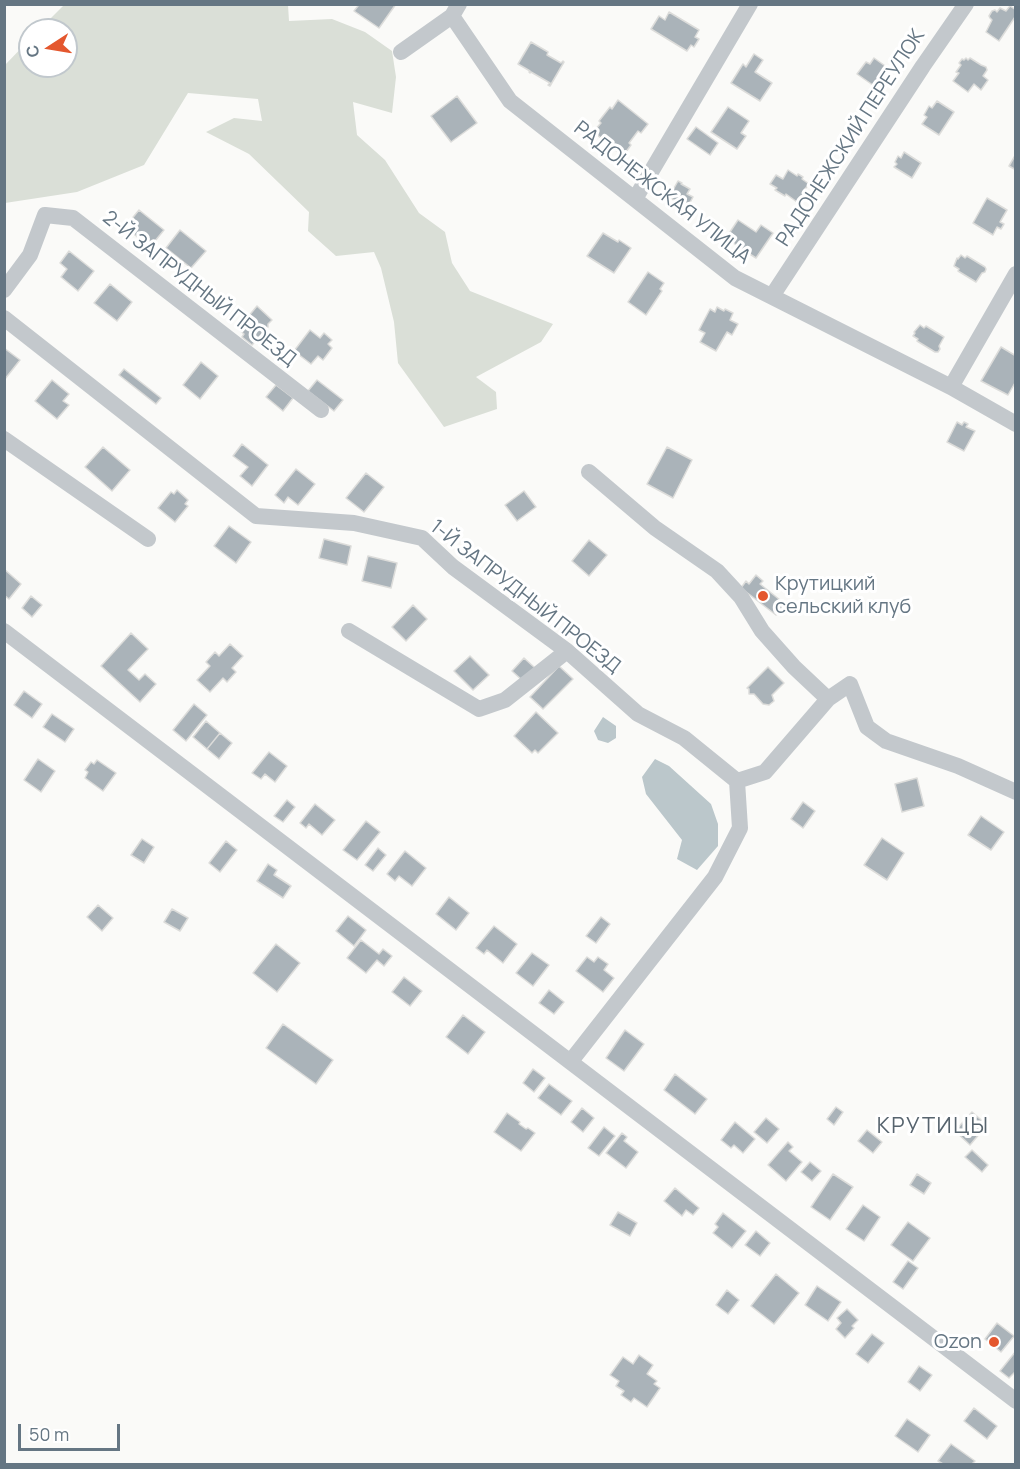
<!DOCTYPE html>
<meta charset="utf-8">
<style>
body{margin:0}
#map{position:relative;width:1020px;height:1469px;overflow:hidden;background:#fafaf8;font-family:Manrope,sans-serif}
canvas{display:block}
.frame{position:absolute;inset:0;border:6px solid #657683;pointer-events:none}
.north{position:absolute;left:18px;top:18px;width:60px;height:60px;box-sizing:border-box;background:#fff;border:2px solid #c1c8cd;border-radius:50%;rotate:258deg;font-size:16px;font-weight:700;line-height:24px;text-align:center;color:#657683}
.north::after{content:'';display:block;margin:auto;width:21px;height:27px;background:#e4572e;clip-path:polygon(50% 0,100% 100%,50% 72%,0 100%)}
.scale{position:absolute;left:18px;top:1424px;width:102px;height:27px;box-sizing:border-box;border:3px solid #657683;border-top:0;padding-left:8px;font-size:18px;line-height:21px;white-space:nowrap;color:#657683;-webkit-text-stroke:4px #fff;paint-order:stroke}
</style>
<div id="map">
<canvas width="1020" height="1469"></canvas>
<div class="frame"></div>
<div class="north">С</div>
<div class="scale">50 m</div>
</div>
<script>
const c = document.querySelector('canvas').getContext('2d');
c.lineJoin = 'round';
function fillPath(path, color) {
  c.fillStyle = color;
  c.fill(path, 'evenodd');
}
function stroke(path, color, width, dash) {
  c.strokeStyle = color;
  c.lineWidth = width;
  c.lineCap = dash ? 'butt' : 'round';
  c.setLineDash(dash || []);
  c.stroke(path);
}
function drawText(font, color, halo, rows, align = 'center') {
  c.font = font + ' Manrope,sans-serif';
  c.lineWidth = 6;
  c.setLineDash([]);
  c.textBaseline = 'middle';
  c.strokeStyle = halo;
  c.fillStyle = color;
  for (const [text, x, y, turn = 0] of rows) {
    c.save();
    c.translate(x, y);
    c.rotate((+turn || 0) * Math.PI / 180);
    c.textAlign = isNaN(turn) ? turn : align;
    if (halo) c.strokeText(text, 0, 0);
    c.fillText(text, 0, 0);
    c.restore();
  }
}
fillPath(new Path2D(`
 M64,5H288L289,21L332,19L365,32L392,51L396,77L392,113L353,102L357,135L385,160L419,213L445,232L452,263L470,291L553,324L541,342L476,377L496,392L497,409L444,427L398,363L394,322L381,268L374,252L336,256L308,231L309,212L249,154L206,132L234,118L262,121L258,99L188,93L144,165L77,192L5,203V65L30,39V66H66V30H39Z`), '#dadfd7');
fillPath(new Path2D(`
 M603,717L616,726V738L608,743L598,740L594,731Z
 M655,759L669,766L711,804L718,824V846L697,870L677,859L682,840L646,794L642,777Z`), '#bbc7cb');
const building = new Path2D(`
 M356,4H396L379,28L354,11L358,6Z
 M1010,6L1016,10L1015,17L999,41L986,32L992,20L990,18L989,16L992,11L995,10L997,12L1000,8L1006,11Z
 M669,12L699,30L695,37L699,39L694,47L691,45L687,51L651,29L659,16L665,20Z
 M531,42L548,52L547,55L561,63L563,61L564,62L550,86L548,85L550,83L531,72L530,73L529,72L530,71L518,64Z
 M754,54L763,60L755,72L772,83L760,101L731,83L743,64L746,67Z
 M874,58L888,68L879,81L880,82L877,88L857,74L866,62L870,64Z
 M966,58L968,60L970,58L981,65L986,67L987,70L983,76L988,80L981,90L974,84L968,92L953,81L959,73L956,72L961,65L959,63L962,59L964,60Z
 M457,96L477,123L451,142L431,116Z
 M618,100L648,124L641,133L638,131L629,143L631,145L623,156L610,146L612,143L603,136L601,138L593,132L601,123L599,121L610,107L612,109Z
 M937,101L954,112L939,135L922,124L927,117L924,115L929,106L932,108Z
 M728,107L749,121L741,133L746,136L737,149L711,132Z
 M696,127L718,143L710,155L687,139Z
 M904,152L921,163L912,178L894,167L897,164L895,162L898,156L901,158Z
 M1016,154V170L1009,166Z
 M788,170L797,176L798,174L803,177L802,179L809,184L805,189L809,192L805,199L801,196L797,202L786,194L785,196L775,190L777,188L770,184L776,175L783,179Z
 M678,181L682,183L681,184L690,189L687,194L693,197L687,208L669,197Z
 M987,198L1007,210L1000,222L1004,224L1001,229L997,227L993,235L973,223Z
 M139,210L164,230L150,247L125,227Z
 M738,220L756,232L761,225L773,233L756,258L745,251L742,255L737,251L739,247L726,238Z
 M180,230L206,251L191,268L166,248Z
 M603,233L618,242L619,240L631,248L614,273L587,256Z
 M69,251L94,271L78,291L61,277L67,269L60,263Z
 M961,255L965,258L967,256L985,267L986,269L985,272L982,273L976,282L958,271L959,269L954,266L957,258L958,259Z
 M648,272L664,283L660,289L662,291L646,315L628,302Z
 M110,284L132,302L117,321L94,303Z
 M257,306L272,320L268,324V327L252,345L242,337L244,334L238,329Z
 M717,307L724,311L725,309L733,313L730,320L738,324L732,335L727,332L716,351L700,342L705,333L699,330L710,309L715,312Z
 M920,325L924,328L926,326L944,337L939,346L940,349L938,352H935L917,341L918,339L913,336L915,333L914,332Z
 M310,330L320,338L324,333L332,340L328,344L332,348L323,360L318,356L311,364L294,351Z
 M1001,347L1016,356V381L1008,395L981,381Z
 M4,348L20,360L5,379H4Z
 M201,362L218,376L200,399L183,385Z
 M124,369L161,398L156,404L119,375Z
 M52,380L69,394L63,401L69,405L57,419L35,401Z
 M317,380L343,400L334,411L308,391Z
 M276,385L293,398L283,411L266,397Z
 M957,422L962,425L964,422L968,424L966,427L975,431L964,451L947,442Z
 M242,444L268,465L252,486L240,476L248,467L233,456Z
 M103,447L130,470L112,491L85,467Z
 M667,447L692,460L673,498L647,484Z
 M296,469L315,484L298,505L288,497L284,503L275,495Z
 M366,473L384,487L364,512L346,498Z
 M177,490L188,500L185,504L188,506L175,522L158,508L171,492L174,494Z
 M524,491L536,507L517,521L505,505Z
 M229,526L251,542L236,563L214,546Z
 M324,539L351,546L347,565L319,558Z
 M589,540L607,555L589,576L572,561Z
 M368,556L397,563L391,588L362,581Z
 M4,569L21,584L9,599L4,595Z
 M756,575L763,581L760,584L785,604L776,615L741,588L746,581L749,584Z
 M31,596L42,605L32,617L22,608Z
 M413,605L427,619L406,641L392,627Z
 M131,633L148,649L128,670L139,680L145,674L156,684L140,702L101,666Z
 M230,644L243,656L232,668L236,672L227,682L223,678L210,692L197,680L210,666L206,662L215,652L219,656Z
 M470,656L489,675L473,690L454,671Z
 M524,658L535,668L523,681L512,671Z
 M559,666L573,679L543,709L530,697Z
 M768,667L784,683L772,695L774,701L769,705L763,704L754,694H749V689L747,688Z
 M24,691L42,704L32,718L14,705Z
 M194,704L207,715L186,741L173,730Z
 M536,712L558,733L538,753L535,750L532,753L514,736Z
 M52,714L74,729L65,742L43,727Z
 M206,721L220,733L207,749L193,737Z
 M220,733L232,743L219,759L207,749Z
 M269,752L287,766L275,782L265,774L261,779L252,773Z
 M38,759L55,771L41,792L24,780Z
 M97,760L116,773L103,791L85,778L88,772L85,770L91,762L94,764Z
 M917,778L924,806L902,812L895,784Z
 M287,800L295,807L283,822L274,816Z
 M803,802L815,811L803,828L791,819Z
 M315,804L335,820L322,835L309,824L306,828L300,823Z
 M981,816L1004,832L991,850L968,835Z
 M366,821L380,832L357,860L343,850Z
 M882,838L904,853L887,880L864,865Z
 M142,839L154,847L144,863L131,855Z
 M226,841L237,850L220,872L209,863Z
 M378,848L386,855L373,871L365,865Z
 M405,851L426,868L412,886L399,876L395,881L387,874Z
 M268,864L277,870L274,875L291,886L283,898L257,881Z
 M449,897L469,913L456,930L436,914Z
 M98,905L113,918L102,931L87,917Z
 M172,909L188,918L180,931L164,922Z
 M348,916L366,930L354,946L336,931Z
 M601,917L610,924L596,943L586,936Z
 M494,926L517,944L503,963L487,950L484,954L476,948Z
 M361,940L379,954L383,949L392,956L384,966L377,960L366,973L347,958Z
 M276,944L300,963L277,992L253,973Z
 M532,953L549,965L533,986L516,973Z
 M587,957L594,962L598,957L608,964L604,970L614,978L603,992L576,971Z
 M404,977L422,991L410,1006L392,992Z
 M549,990L564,1002L554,1014L539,1003Z
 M463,1015L485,1032L468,1054L446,1037Z
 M283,1024L333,1060L316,1084L266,1048Z
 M625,1030L644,1044L624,1071L606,1058Z
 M533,1069L545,1078L534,1092L523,1083Z
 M675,1074L707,1099L695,1114L664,1090Z
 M549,1084L572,1101L561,1115L538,1098Z
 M836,1107L843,1112L834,1125L827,1119Z
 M582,1108L594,1118L583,1132L571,1122Z
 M972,1112L987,1125L970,1145L955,1131Z
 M507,1113L520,1122L519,1124L526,1129L528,1128L535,1133L521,1151L494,1132Z
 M766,1118L779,1129L767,1143L754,1132Z
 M735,1122L755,1139L743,1153L734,1145L731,1148L721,1140Z
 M604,1127L615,1136L599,1156L588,1148Z
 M867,1130L882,1142L873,1153L858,1141Z
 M622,1133L627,1137L624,1141L638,1152L626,1168L606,1153Z
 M788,1142L793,1147L789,1151L802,1162L786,1181L768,1165Z
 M972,1150L988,1165L982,1172L965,1157Z
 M810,1162L821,1171L812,1181L801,1172Z
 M833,1174L853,1187L830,1220L811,1207Z
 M917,1174L931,1183L924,1194L910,1185Z
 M675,1188L699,1208L693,1215L686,1210L682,1216L664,1201Z
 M863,1205L880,1217L864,1241L846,1229Z
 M618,1212L637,1223L630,1236L610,1225Z
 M723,1213L746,1231L732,1248L713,1233L718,1227L715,1224Z
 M908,1222L930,1238L913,1261L891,1245Z
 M756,1231L770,1243L760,1256L745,1245Z
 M908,1261L918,1268L903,1289L893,1282Z
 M776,1274L799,1293L774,1324L751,1306Z
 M817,1286L841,1302L828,1321L805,1305Z
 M727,1290L739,1300L728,1314L716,1305Z
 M847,1309L858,1320L852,1326L854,1328L845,1338L836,1329L841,1323L837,1318Z
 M997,1323L1014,1336L1001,1352L985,1339Z
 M872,1334L884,1343L868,1363L856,1354Z
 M1016,1351V1371L1009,1378L1000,1371Z
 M639,1355L653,1365L647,1374L657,1381L654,1384L660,1388L647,1407L634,1398L631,1402L621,1395L624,1391L616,1386L619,1381L610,1375L623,1357L633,1364Z
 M919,1366L932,1375L920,1391L908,1382Z
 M974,1408L997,1426L987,1439L964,1421Z
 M907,1419L930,1435L918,1452L895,1436Z
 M951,1444L975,1461L972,1464H943L938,1461Z`);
fillPath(building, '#aab3b9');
stroke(building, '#dcdcda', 1.5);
stroke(new Path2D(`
 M452,16L510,101L735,278L951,387L1016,424
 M401,52L452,16L459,4
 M635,199L750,4
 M4,290L30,255L45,215L73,218L321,410
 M772,296L923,66L966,4
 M4,318L256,516L354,523L422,538L453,567L567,651L638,714L684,738L737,781
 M951,387L1016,274
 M4,439L148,539
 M589,472L655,528L717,571L741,597L762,631L794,667L828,699
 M4,631L1016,1401
 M349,631L479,709L505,700L567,651
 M737,781L765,772L828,699L850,684L867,727L886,741L958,766L1016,792
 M571,1061L715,877L740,828L737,781`), '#c3c8cc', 16);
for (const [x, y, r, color] of [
 [763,596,6,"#e4572e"],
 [994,1342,6,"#e4572e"]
]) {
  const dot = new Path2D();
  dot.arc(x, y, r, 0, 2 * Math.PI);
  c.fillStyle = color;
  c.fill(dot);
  stroke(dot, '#fff', 2);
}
drawText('20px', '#657683', '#fff', [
 ["РАДОНЕЖСКИЙ ПЕРЕУЛОК",851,138,-57],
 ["РАДОНЕЖСКАЯ УЛИЦА",662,193,38],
 ["2-Й ЗАПРУДНЫЙ ПРОЕЗД",199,289,38],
 ["1-Й ЗАПРУДНЫЙ ПРОЕЗД",525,597,38]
]);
drawText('20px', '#657683', '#fff', [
 ["Крутицкий",775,584],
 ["сельский клуб",775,607],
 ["Ozon",982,1342,"right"]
], 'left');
c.letterSpacing = '1.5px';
drawText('22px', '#57646e', '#fff', [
 ["КРУТИЦЫ",933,1127]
]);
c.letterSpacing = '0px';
</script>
